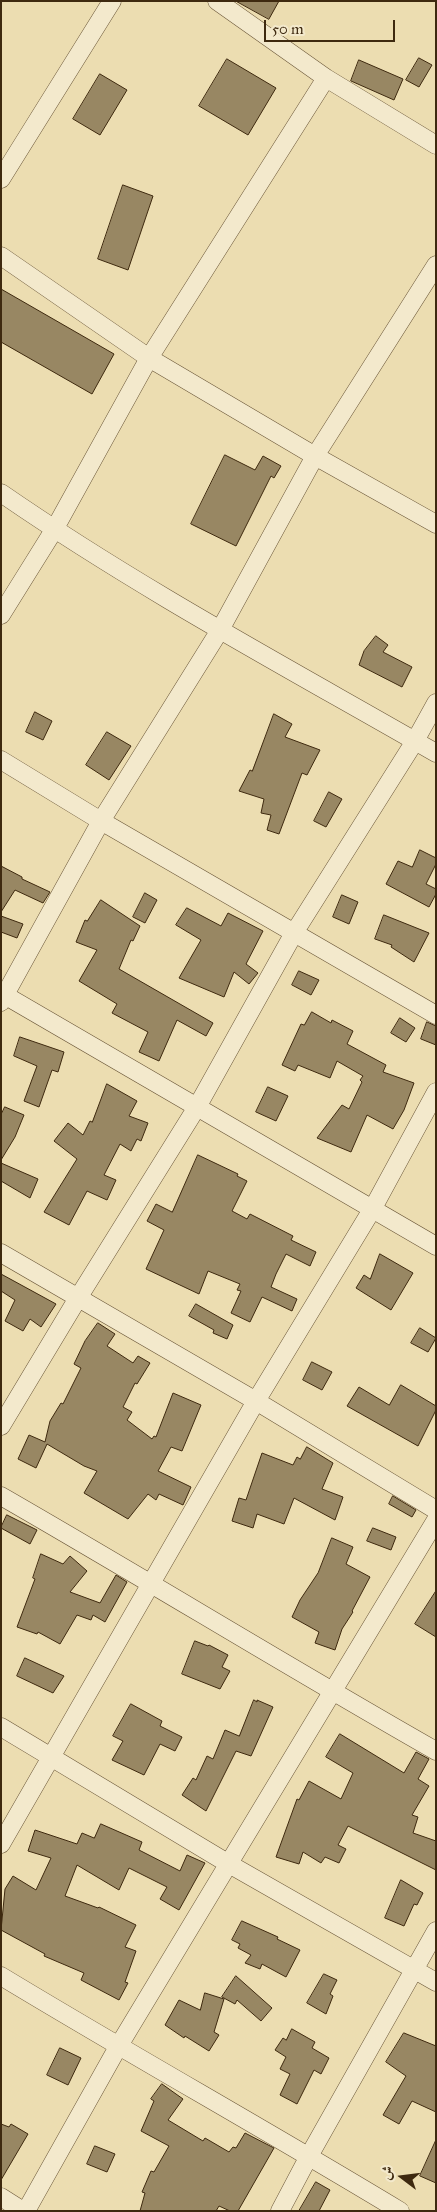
<!DOCTYPE html>
<meta charset="utf-8">
<style>
body{margin:0}
#map{position:relative;width:437px;height:2212px;overflow:hidden;background:#ecddb1;font-family:"IM FELL Great Primer",Amiri,serif}
canvas{display:block}
.frame{position:absolute;inset:0;border:2px solid #3e290f;pointer-events:none}
.north{position:absolute;left:377px;top:2152px;width:50px;height:50px;-webkit-text-stroke:4px #f3e9cc;paint-order:stroke;rotate:285deg;font-size:14px;font-weight:700;line-height:20px;text-align:center;color:#3e290f}
.north::after{content:'';display:block;margin:auto;width:18px;height:22px;background:#3e290f;clip-path:polygon(50% 0,100% 100%,50% 72%,0 100%)}
.scale{position:absolute;left:264px;top:20px;width:131px;height:22px;box-sizing:border-box;border:2px solid #3e290f;border-top:0;padding-left:6px;font-size:15px;line-height:18px;white-space:nowrap;color:#3e290f;-webkit-text-stroke:4px #f3e9cc;paint-order:stroke}
</style>
<div id="map">
<canvas width="437" height="2212"></canvas>
<div class="frame"></div>
<div class="north">ش</div>
<div class="scale">50 m</div>
</div>
<script>
const c = document.querySelector('canvas').getContext('2d');
c.lineJoin = 'round';
function fillPath(path, color) {
  c.fillStyle = color;
  c.fill(path, 'evenodd');
}
function stroke(path, color, width, dash) {
  c.strokeStyle = color;
  c.lineWidth = width;
  c.lineCap = dash ? 'butt' : 'round';
  c.setLineDash(dash || []);
  c.stroke(path);
}
const building = new Path2D(`
 M236,1H279L269,19Z
 M419,58L432,65L419,87L406,80Z
 M227,59L276,88L248,135L199,106Z
 M359,60L403,79L394,100L351,81Z
 M100,74L127,90L100,135L73,119Z
 M123,185L153,196L128,270L98,259Z
 M1,289L114,354L92,394L1,342Z
 M225,455L255,470L263,456L281,466L274,478L271,476L236,546L191,524Z
 M376,636L388,645L383,652L412,667L402,687L359,665L364,651Z
 M35,712L52,721L43,740L26,732Z
 M274,714L292,724L285,737L320,750L307,775L302,773L279,834L267,830L271,815L261,813L264,799L239,791L250,770L252,771Z
 M107,732L131,746L109,780L86,765Z
 M329,792L342,799L326,827L314,821Z
 M420,850L436,858V864L426,884L436,889V894L429,907L386,884L398,861L412,867Z
 M1,866L22,877V879L50,892L43,903L15,890L1,912Z
 M145,893L157,900L145,923L133,917Z
 M342,895L358,902L349,924L333,917Z
 M101,900L140,926L133,941L131,940L119,969L213,1023L206,1036L177,1020L159,1061L139,1052L148,1032L112,1013L117,1004L79,981L97,950L76,942L85,920L87,921Z
 M187,908L221,926L228,913L263,931L246,964L258,973L249,984L234,972L224,997L179,978L201,940L176,925Z
 M384,915L429,933L414,962L391,947L392,945L375,939Z
 M1,916L23,924L17,938L1,932Z
 M299,971L319,980L311,995L292,985Z
 M312,1012L331,1023L332,1020L353,1031L347,1044L386,1065L383,1072L414,1083L404,1110L393,1129L367,1115L351,1152L317,1138L342,1105L349,1109L362,1082L360,1080L363,1076L337,1061L330,1078L298,1065L295,1071L282,1065L301,1024L304,1025Z
 M400,1018L415,1028L406,1042L391,1033Z
 M427,1022L436,1026V1045L421,1039Z
 M20,1037L64,1052L58,1072L52,1070L39,1107L24,1101L37,1066L14,1056Z
 M107,1084L137,1101L129,1116L148,1123L141,1141L137,1139L131,1151L120,1144L104,1175L116,1180L107,1200L87,1191L69,1225L44,1212L77,1159L54,1141L68,1123L83,1135L90,1121L92,1122Z
 M268,1087L288,1096L276,1121L256,1112Z
 M5,1107L24,1115L15,1137L1,1160V1115Z
 M198,1155L238,1174L237,1176L247,1181L232,1211L247,1219L250,1214L293,1236L291,1240L316,1252L310,1266L286,1254L276,1274L271,1287L297,1299L292,1311L262,1297L250,1322L231,1313L241,1291L237,1290L240,1284L208,1271L199,1294L146,1269L164,1230L147,1221L156,1204L172,1212Z
 M1,1163L38,1179L30,1198L1,1181Z
 M380,1254L413,1273L391,1310L356,1288L364,1275L370,1279Z
 M1,1274L56,1304L41,1327L30,1319L23,1331L5,1321L15,1300L1,1291Z
 M196,1304L233,1325L227,1339L213,1333L214,1330L189,1316Z
 M98,1323L115,1334L107,1346L133,1363L138,1356L150,1363L137,1384L135,1383L123,1407L132,1412L127,1420L152,1439L154,1436L156,1437L173,1393L201,1405L182,1451L171,1447L158,1471L191,1487L183,1505L159,1494L156,1500L148,1494L128,1519L84,1493L97,1471L84,1466L47,1444L36,1468L18,1459L29,1435L45,1442L50,1421L61,1403L63,1404L81,1368L74,1364L85,1341Z
 M420,1328L436,1338L428,1352L411,1343Z
 M312,1362L332,1372L322,1390L303,1380Z
 M401,1385L436,1406V1410L418,1446L347,1406L359,1387L389,1405Z
 M307,1447L333,1463L322,1489L343,1497L335,1520L294,1498L284,1524L257,1514L253,1528L232,1521L239,1498L246,1500L262,1453L293,1465L297,1457L300,1459Z
 M393,1496L416,1510L412,1517L389,1504Z
 M7,1515L37,1530L30,1544L1,1528Z
 M373,1528L396,1537L391,1550L367,1541Z
 M332,1538L353,1547L346,1564L370,1577L352,1611L353,1612L342,1629L335,1650L315,1643L319,1632L292,1617L300,1600L318,1573Z
 M41,1554L63,1564L70,1556L87,1571L70,1592L100,1603L116,1575L127,1582L105,1622L93,1615L91,1620L77,1615L60,1644L38,1632L37,1634L17,1627L35,1579L33,1578Z
 M436,1591V1637L415,1624Z
 M195,1641L208,1646L209,1645L228,1655L222,1667L230,1671L220,1689L182,1674Z
 M25,1658L64,1676L53,1693L17,1676Z
 M254,1700L257,1702V1700L273,1707L251,1756L236,1751L206,1811L182,1795L193,1778L196,1780L207,1756L213,1759L225,1730L239,1736Z
 M131,1704L162,1721L160,1726L182,1737L175,1751L160,1744L144,1775L112,1760L123,1741L113,1736Z
 M340,1734L404,1773L416,1752L429,1759L418,1779L429,1786L412,1815L418,1817L413,1833L436,1841V1870L348,1826L338,1845L346,1849L339,1863L325,1857L321,1863L303,1852L299,1864L276,1857L297,1799L299,1800L309,1781L341,1799L353,1773L326,1757Z
 M101,1824L142,1842L139,1850L180,1871L187,1855L205,1863L179,1910L160,1899L167,1887L129,1868L119,1890L77,1865L65,1896L98,1908L99,1907L136,1925L125,1947L136,1951L125,1982L128,1983L119,2000L81,1980L84,1973L44,1956L45,1954L1,1930L5,1889L13,1876L36,1890L51,1858L28,1851L35,1830L77,1844L82,1833L94,1838Z
 M401,1880L423,1893L417,1905L414,1904L404,1926L385,1918Z
 M242,1921L278,1937L277,1939L300,1950L286,1977L262,1964L260,1969L245,1963L251,1955L238,1948L240,1944L232,1940Z
 M324,1974L337,1980L330,1994L333,1996L326,2014L307,2003Z
 M236,1976L272,2008L261,2021L237,2000L235,2004L222,1997Z
 M205,1993L224,1999L214,2032L219,2035L209,2051L185,2036L184,2038L165,2025L179,2000L200,2010Z
 M292,2029L315,2042L312,2048L329,2058L321,2074L314,2070L297,2104L280,2095L290,2074L280,2069L286,2057L275,2050L283,2038L286,2040Z
 M404,2033L436,2046V2112L412,2101L399,2124L383,2115L406,2076L386,2062Z
 M60,2048L81,2058L68,2085L47,2075Z
 M162,2084L183,2099L168,2120L203,2141L205,2138L229,2152L233,2147L236,2148L245,2133L274,2148L238,2211H230L219,2206L216,2211H140L145,2193L142,2192L151,2171L154,2172L169,2146L141,2131L154,2101L151,2099Z
 M1,2124L9,2127L11,2124L28,2134L1,2180Z
 M436,2140V2183L420,2176Z
 M95,2146L115,2154L107,2172L87,2164Z
 M316,2182L330,2190L319,2211H299Z`);
fillPath(building, '#988763');
stroke(building, '#3e290f', 1);
const minor = new Path2D(`
 M217,1L326,78L436,145
 M1,179L112,1
 M1,256L149,358L315,456L436,524
 M1,493C140,589 290,669 436,753
 M1,615L54,530L149,358L326,78
 M1,760L101,821L436,1015
 M1,993L436,1246
 M1,1002L101,821L220,630L315,456L436,265
 M1,1253L256,1401L436,1510
 M1,1426L78,1298L197,1107L294,933L415,741L436,703
 M1,1496C147,1580 290,1668 436,1751
 M1,1727L229,1864L436,1982
 M1,1844L256,1401L373,1208L436,1092
 M1,1976C133,2056 268,2131 400,2211
 M1,2197L23,2211
 M26,2211L118,2047L436,1520
 M280,2211L309,2156L436,1931`);
stroke(minor, '#6a5638', 19);
stroke(minor, '#f3e9cc', 18);
</script>
